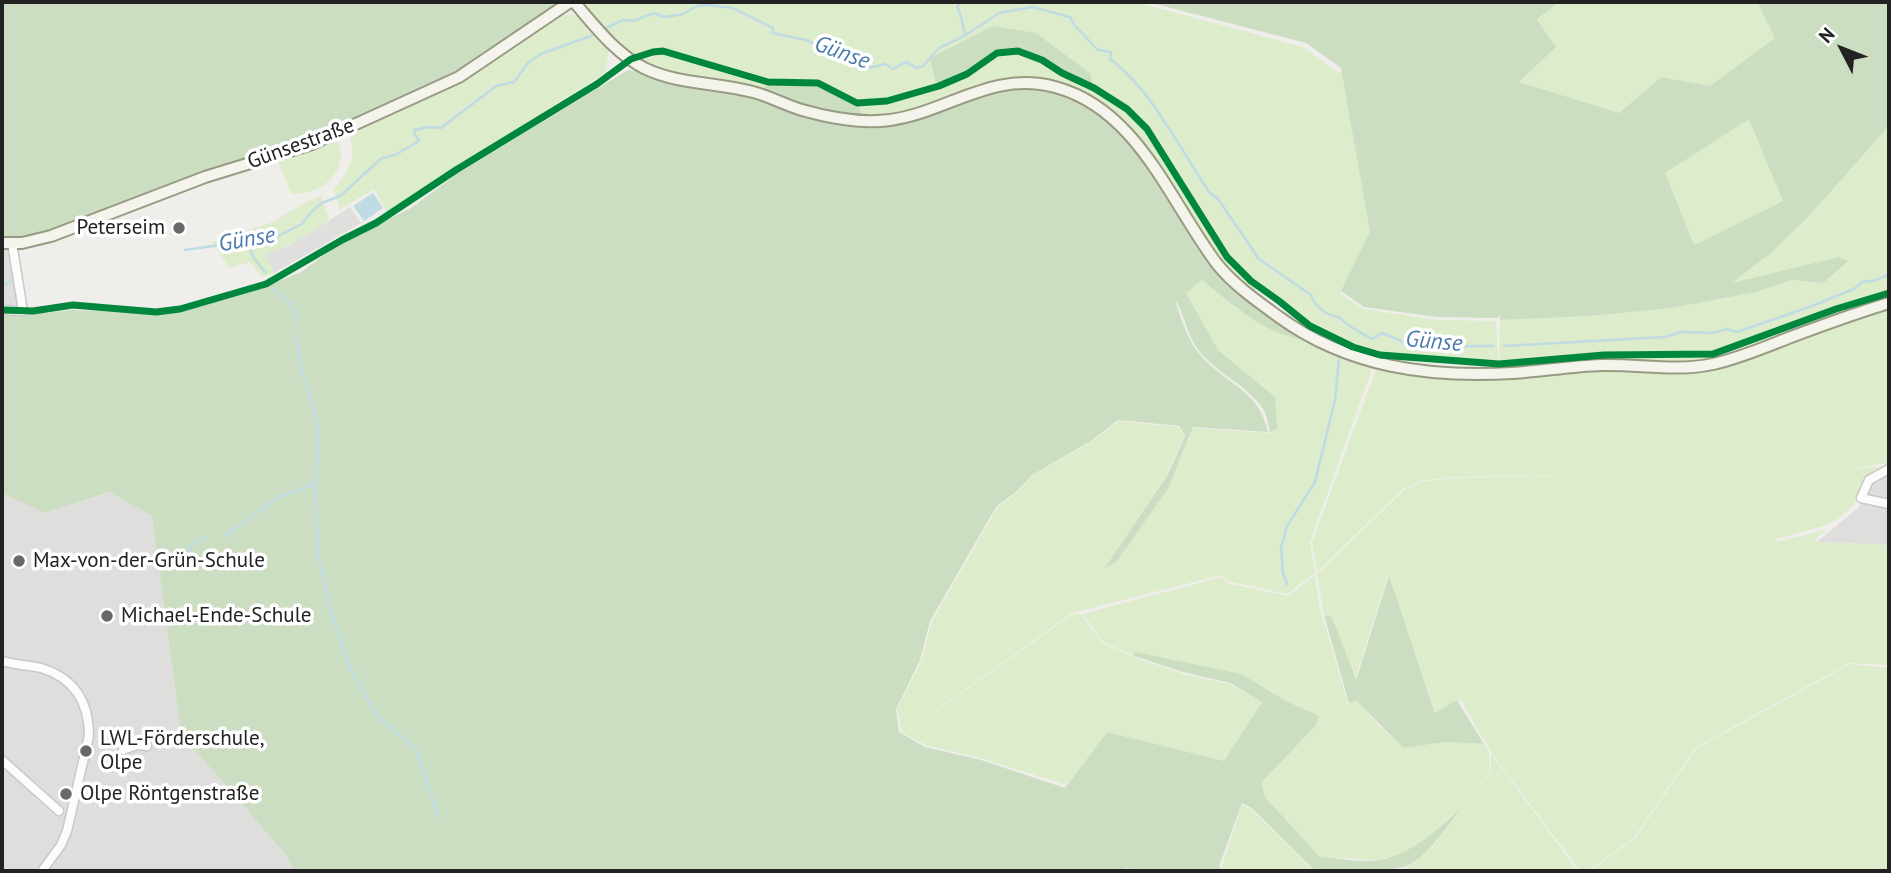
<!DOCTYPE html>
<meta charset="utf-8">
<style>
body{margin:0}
#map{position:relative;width:1891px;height:873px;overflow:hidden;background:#f0eeeb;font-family:"PT Sans",sans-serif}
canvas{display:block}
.frame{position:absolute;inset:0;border:4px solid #222;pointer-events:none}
.north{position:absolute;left:1807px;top:14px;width:70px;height:70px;-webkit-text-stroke:5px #fff;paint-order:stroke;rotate:312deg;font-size:19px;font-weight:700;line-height:28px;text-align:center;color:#222}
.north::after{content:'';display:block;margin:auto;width:24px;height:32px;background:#222;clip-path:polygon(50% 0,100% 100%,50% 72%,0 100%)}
</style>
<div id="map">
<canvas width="1891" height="873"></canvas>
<div class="frame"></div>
<div class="north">N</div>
</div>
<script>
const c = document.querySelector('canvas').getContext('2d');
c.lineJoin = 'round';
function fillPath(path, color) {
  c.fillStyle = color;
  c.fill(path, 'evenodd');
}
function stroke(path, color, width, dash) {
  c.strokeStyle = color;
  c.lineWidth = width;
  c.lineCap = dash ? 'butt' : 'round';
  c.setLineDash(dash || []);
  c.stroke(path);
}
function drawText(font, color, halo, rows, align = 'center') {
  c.font = font + ' "PT Sans",sans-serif';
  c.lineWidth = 7;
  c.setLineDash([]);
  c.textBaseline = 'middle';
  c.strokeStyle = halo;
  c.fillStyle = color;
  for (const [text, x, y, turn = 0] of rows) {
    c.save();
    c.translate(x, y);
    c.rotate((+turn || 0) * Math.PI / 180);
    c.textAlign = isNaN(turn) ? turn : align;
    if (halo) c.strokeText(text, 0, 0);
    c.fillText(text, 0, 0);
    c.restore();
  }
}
fillPath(new Path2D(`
 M2,237L12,239L22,317H2Z
 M1889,472V545L1817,542L1859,507L1875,480Z
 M111,492L152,516L181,734L286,855L294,871H2V493L44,513Z`), '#dfdedc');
fillPath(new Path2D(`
 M588,2H1136L1303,47L1338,72H1342L1370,232L1340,294L1363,309L1438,320L1496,321L1498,362C1461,360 1418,361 1381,353C1332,343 1264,295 1230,257C1220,246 1212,231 1203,218C1179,180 1163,139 1129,108C1119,99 1105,93 1093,85L1090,73L1036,33L930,58L936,85L884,99L858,102L820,81L768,80L694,56L657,48L632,56L614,41L586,10Z
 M1559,2L1604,4L1757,2L1776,38L1710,86L1661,77L1619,113L1518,82L1556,47L1537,18Z
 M572,14L585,19L609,48L606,72L388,213L374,189L339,210L334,188C344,178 352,167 352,152C352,144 350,138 352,129L463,81L556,17Z
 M1018,53L1043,62L1063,75L1094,90L1126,112L1145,131L1226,259L1257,289L1250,292L913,111L884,116L861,117L859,106L887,102L939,88L966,77L998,55Z
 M662,54L703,63L767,85L761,90L671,74L641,60Z
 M1750,118L1783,201L1694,245L1664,173Z
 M1889,126V291L1712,353L1603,354L1499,364L1500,320L1590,316L1672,308L1756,292L1792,280L1823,283L1839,257L1730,285L1771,253L1808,217Z
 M337,141C352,170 319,198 291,193L278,162Z
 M321,196L329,219C309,236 290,246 265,254L274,273L262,277L250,262L229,268L212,242L273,222L304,203Z
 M1202,280L1236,309L1296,339L1309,341L1373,366L1310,542L1315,573L1287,594L1227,581L1221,575L1072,613L903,734L901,730L897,709L922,659L932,621L997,508L1017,493L1033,475L1091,442L1119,421L1178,427L1184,436L1167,474L1104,569L1117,561L1168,489L1193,428L1269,433L1276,429L1275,397L1218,350L1186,293Z
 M1889,293V299L1715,360L1698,363L1502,369L1501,365L1604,355L1713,356L1833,311Z
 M1889,309V463L1854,468L1888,467L1864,482L1854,504L1838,519L1827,525L1776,539L1777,542L1825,530L1815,540L1818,542L1889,545V665L1849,663L1695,748L1633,839L1587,871H1580L1491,752L1460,699L1436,713L1388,576L1355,679L1332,617L1324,615L1317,574L1405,489L1421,482L1451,478L1668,473L1451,477L1421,481L1404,488L1317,572L1312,542L1376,370C1425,378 1475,381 1525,378C1547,377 1568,372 1589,371C1633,369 1675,374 1718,368Z
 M1315,575L1319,605L1348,704L1357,700L1379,726L1403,748L1446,742L1484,744L1489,753L1490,772L1463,807L1424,840L1402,854L1379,860L1320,857L1265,797L1262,782L1316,724L1326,726L1316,723L1318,716L1286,701L1135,652L1134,656L1103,642L1083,614L1221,577L1227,583L1288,596Z
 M1073,614H1081L1102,643L1133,657L1183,674L1229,684L1262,702L1224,761L1107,732L1067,785L983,759L926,745L904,734Z
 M1850,664L1889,668V871H1589L1634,840L1696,749Z
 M1491,754L1578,871H1395L1408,868L1434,845L1491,772Z
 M1242,805L1252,810L1314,871H1223L1221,869Z`), '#ddeccb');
fillPath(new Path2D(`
 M2,2H562L457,72L414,94L293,143L200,172L51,233L12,239L2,237Z
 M1148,2H1559L1537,19L1556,47L1519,82L1619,113L1661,77L1710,86L1775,38L1757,2H1889V126L1808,217L1771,253L1732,283L1839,257L1848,261L1823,283L1792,280L1756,292L1672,308L1590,316L1500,320L1499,313L1498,318L1436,317L1364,307L1341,291L1370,232L1341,68L1306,43ZM1749,119L1783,201L1694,245L1665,173Z
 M993,26L1036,33L1090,73L1093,85L1062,71L1045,58L1018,49L998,50L966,71L936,85L930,58Z
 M628,70L643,72L680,85L754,96L767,85H818L859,106L862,125L989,90L1029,86L1081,99L1106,114L1144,157L1215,267L1309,341C1267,335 1234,307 1202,280L1186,293L1218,350L1275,397L1277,429L1270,432C1268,424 1267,413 1261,406C1244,383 1214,372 1197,348C1187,334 1183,310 1175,300C1182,321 1188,343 1204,359C1231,387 1258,390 1268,432L1193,427L1168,489L1117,561L1104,569L1168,474L1185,436L1179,426L1118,420L1091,441L1032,475L1016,492L996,507L930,621L920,660L896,709L899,732L925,747L981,760L1065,788L1107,732L1224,761L1262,702L1230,683L1183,672L1134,656L1135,652L1241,674L1286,701L1319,716L1316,725L1262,782L1265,797L1320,857C1339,858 1362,863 1380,860C1413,854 1438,828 1463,807C1448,825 1428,856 1407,866C1385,873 1341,871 1315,871L1253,809L1242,803L1219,866L1223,871H1140L1126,868L1125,871H294L286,855L181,734L152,516L110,492L44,513L2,493V317L73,310L156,313L179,311L251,292L301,272L343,241L411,208L457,174Z
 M1389,576L1435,713L1457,700L1484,744L1446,742L1403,748L1357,701L1349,703L1324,615L1332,617L1356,680Z`), '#cbdec1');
fillPath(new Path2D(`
 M350,207L361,223L274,273L265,254L289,246Z`), '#e0dfde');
fillPath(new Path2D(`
 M373,193L383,208L364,221L353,206Z`), '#bfdbe3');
stroke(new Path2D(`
 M961,2L957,7C962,15 962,26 966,35
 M602,30L623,20L633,21L654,13L664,17L683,14L697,6L709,5L733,8L773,28L772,33L806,40L843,58L849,53L856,56L869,68L885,64L893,69L906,62L916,68L923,66L939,48L966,35L999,13L1032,7L1070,17L1075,26L1098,50L1111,52L1110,59C1150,88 1181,150 1209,192L1218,199L1259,259L1311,295C1314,306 1327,316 1339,317C1348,327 1361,332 1372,339L1382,333L1404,342L1436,338L1445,345L1456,342L1465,346H1494
 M246,241L254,258L266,273
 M185,250L276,237L302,224L311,212L322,203L340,196L382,158L395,155L419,141L414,133L415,130L428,127L441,128L496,86L514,82L528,63L541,54L596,34
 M2,287L12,280
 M272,288C287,299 296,305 296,325
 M296,336L301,367L319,429L315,498L319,557L331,611L350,668L377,716L416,749L438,816
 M1504,346L1665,337L1681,332L1713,333L1727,329L1737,332L1812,306L1856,288L1862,282L1877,280L1889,274
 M225,536L278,497L310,486L316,480
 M182,561L192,545L206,537
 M1287,584L1283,573L1281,548L1287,526L1315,482L1335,400L1339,359`), '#bfdbe3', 2.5);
const street = new Path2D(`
 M2,310L23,311L12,243
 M1889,469L1869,480L1861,498L1889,504
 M2,661C14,665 28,665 41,668C74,678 89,702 89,736L67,831L61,845L42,871
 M123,750L137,745L147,746
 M2,760L59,811`);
const secondary = new Path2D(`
 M574,2C595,26 615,53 644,68C679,85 716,82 753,92C769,96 785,105 802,110C830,118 860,124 890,120C948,112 992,70 1055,87C1138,109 1170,202 1217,264C1234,285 1257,301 1279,317C1348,367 1429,378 1513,373C1543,371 1572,366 1602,365C1639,364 1676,372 1713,364C1740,358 1765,347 1791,337C1823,325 1856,313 1889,303
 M2,243H22L51,236L205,177L312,144L459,77L570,2`);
stroke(street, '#c9c8c7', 11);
stroke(secondary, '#999a82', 14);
stroke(street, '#fdfcfc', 8);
stroke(secondary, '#f4f4ed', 10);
stroke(new Path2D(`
 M2,310L33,311L73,305L156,312L180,309L266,284L342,240L376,223L456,170L597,84L631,59L653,52L663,51L768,82L818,83L857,103L887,101L939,86L967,74L997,53L1018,51L1042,60L1062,73L1094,88L1127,109L1147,129L1227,257L1251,281L1279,301L1310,326L1353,347L1380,355L1499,364L1604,355L1713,354L1836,309L1889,293`), '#00873e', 7);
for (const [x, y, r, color] of [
 [179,228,7,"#6a6968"],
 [19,561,7,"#6a6968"],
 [107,616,7,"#6a6968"],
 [86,751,7,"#6a6968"],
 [66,794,7,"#6a6968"]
]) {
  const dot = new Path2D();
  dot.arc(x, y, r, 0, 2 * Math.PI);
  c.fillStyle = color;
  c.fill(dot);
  stroke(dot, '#fff', 2.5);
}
drawText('21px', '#222', '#fff', [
 ["Günsestraße",301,144,-20]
]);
drawText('21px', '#222', '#fff', [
 ["Peterseim",165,228,"right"],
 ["Max-von-der-Grün-Schule",33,561],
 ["Michael-Ende-Schule",121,616],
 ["LWL-Förderschule,",100,739],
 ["Olpe",100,763],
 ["Olpe Röntgenstraße",80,794]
], 'left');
drawText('italic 23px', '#4a7aab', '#fff', [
 ["Günse",842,53,20],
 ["Günse",247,240,-10],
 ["Günse",1434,342,5]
]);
</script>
